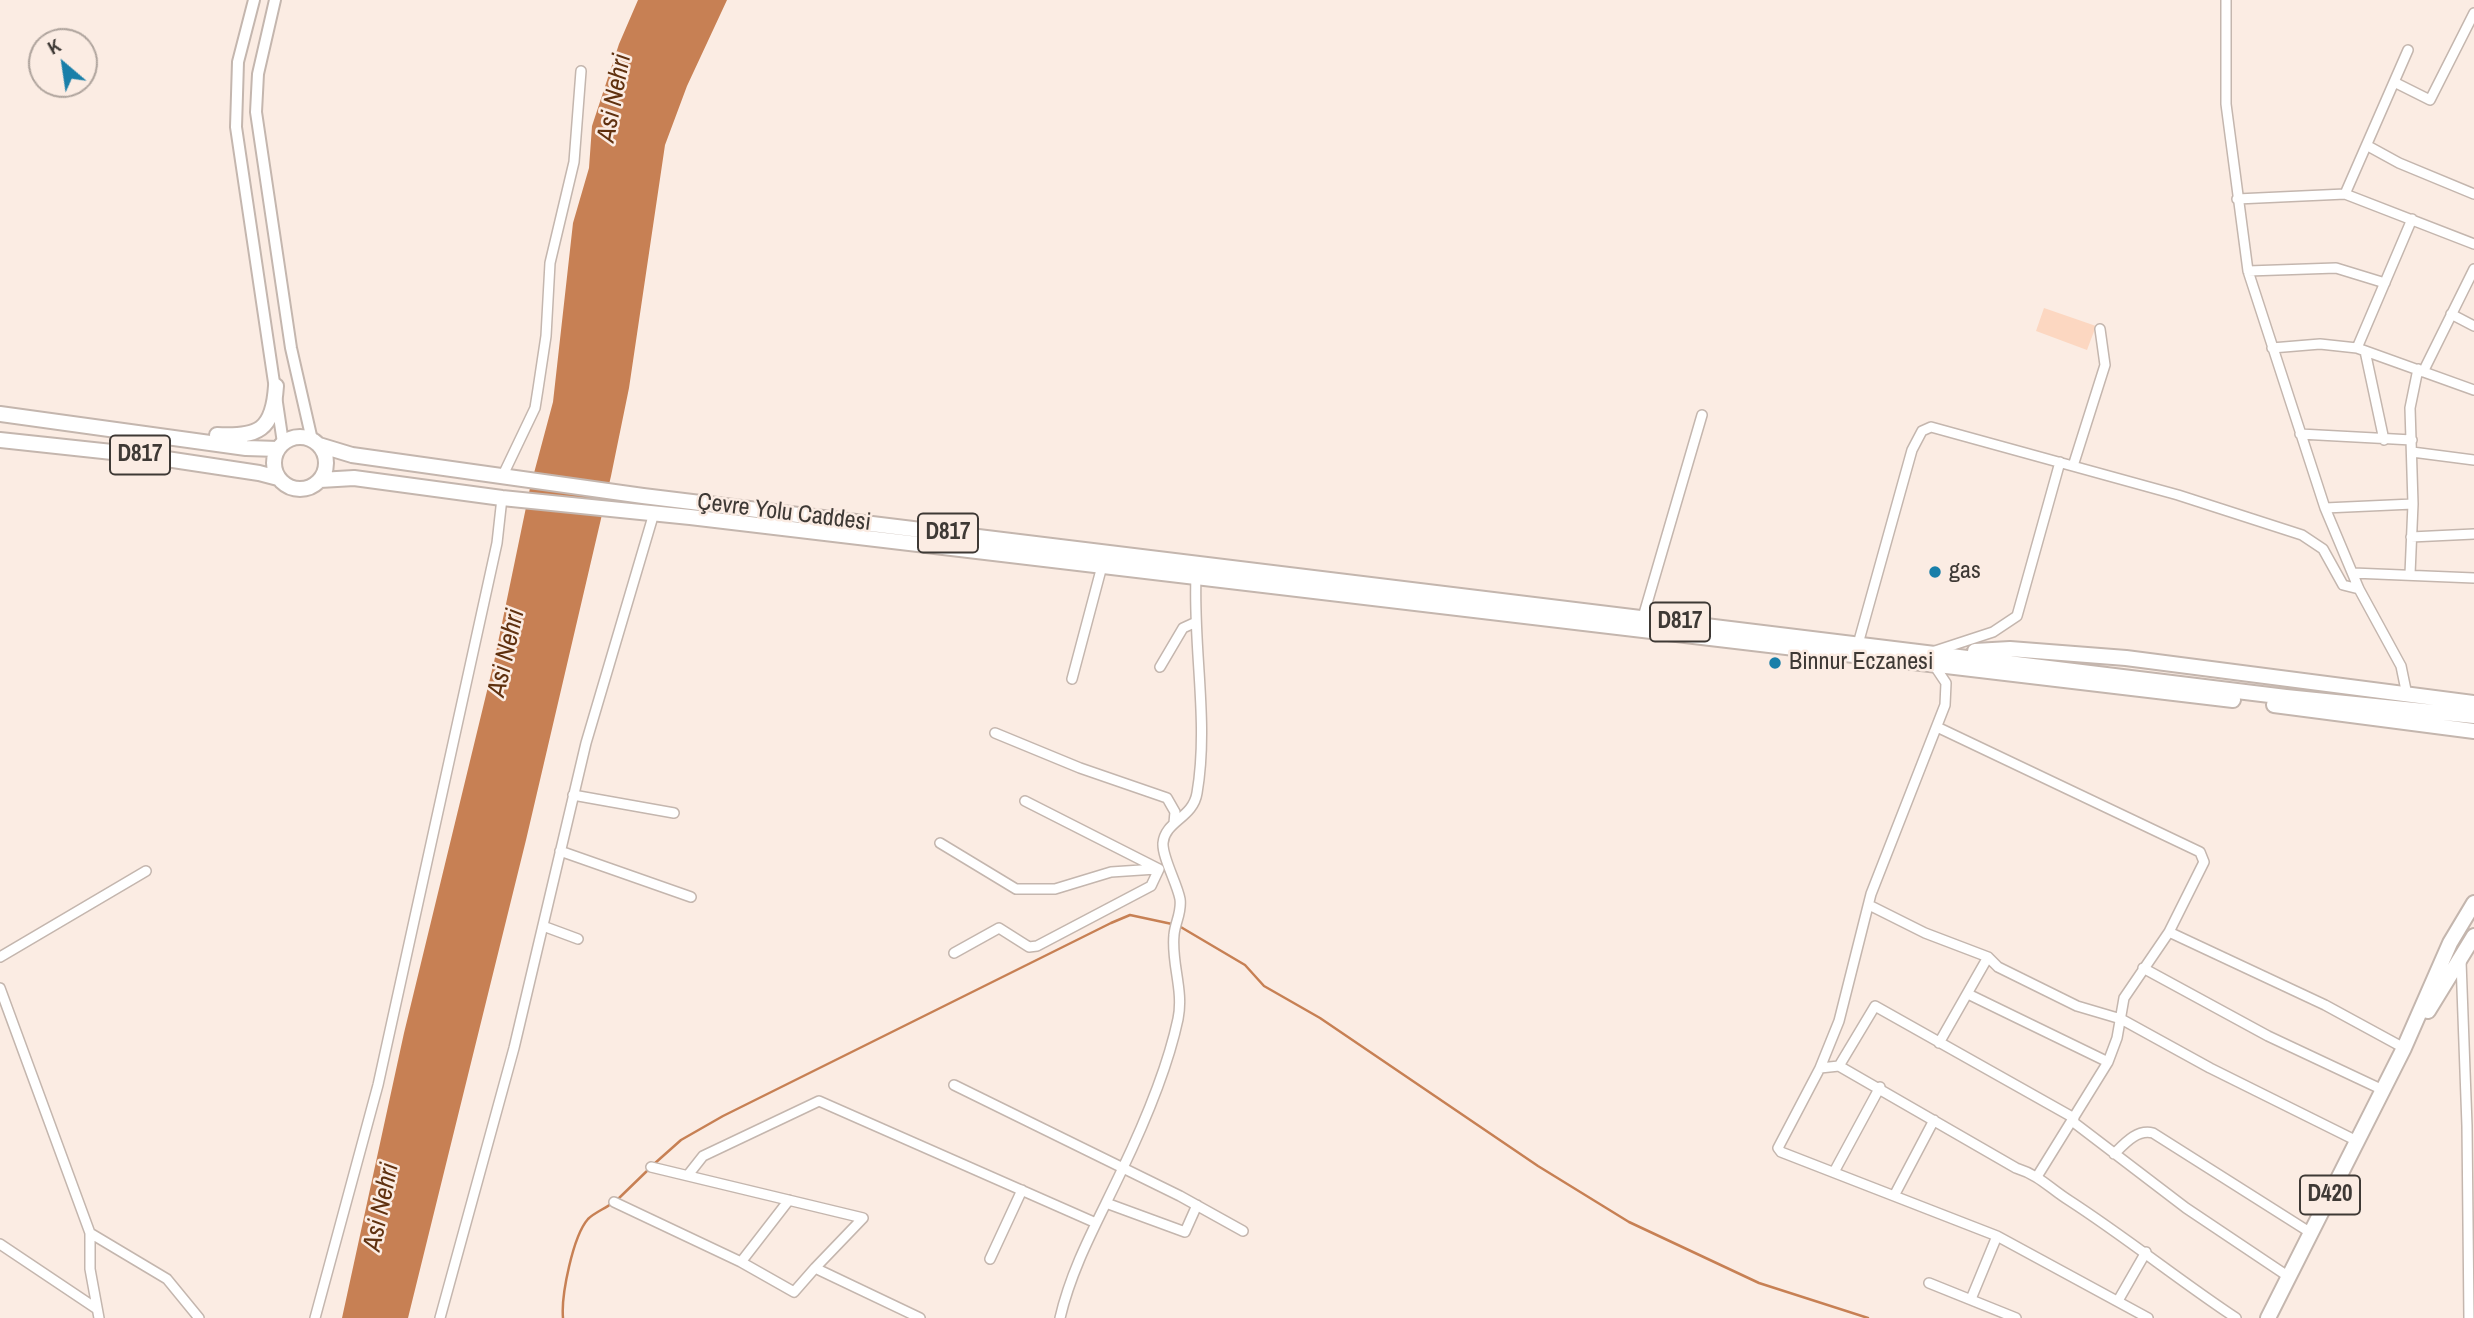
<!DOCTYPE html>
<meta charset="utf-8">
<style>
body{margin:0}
#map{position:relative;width:2474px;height:1318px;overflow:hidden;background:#fbece3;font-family:"Archivo Narrow",sans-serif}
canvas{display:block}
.north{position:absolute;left:28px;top:28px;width:70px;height:70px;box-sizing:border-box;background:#fbece3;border:2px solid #afa49d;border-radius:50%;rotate:331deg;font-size:19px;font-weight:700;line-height:28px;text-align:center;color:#3e3935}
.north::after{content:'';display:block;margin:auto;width:24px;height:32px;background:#197fa9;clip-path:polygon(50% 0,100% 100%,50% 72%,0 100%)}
</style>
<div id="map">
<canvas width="2474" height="1318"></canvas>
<div class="north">K</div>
</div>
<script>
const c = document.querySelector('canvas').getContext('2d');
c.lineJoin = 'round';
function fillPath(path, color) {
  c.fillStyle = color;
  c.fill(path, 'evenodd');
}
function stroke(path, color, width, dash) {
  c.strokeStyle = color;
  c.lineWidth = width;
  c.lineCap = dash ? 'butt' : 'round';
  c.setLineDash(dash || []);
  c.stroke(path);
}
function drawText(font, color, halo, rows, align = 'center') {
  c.font = font + ' "Archivo Narrow",sans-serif';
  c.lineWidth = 5;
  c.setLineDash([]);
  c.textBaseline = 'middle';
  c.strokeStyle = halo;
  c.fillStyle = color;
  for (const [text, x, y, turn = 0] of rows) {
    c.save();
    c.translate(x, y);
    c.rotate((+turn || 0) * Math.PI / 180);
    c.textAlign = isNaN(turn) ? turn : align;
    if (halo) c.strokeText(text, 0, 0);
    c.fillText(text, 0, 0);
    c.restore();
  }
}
fillPath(new Path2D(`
 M2044,308L2096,326L2087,350L2036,331Z`), '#fcd7c1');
fillPath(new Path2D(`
 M638,0H727L687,86L665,145L629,388L611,476L526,840L408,1318H342L404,1033L494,662L530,488L553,402L573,223L589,168L592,126L619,44Z`), '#c78054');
stroke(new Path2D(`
 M1179,926L1245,965L1264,986L1320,1018L1538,1166L1629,1222L1759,1283L1868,1318
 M654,1164L681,1140L723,1116L1111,923L1130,915L1172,924
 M617,1200L650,1168
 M563,1318C561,1295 573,1236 588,1219C594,1213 604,1209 611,1204`), '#c78054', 2.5);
const minor = new Path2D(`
 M2226,0V104L2248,271L2325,508L2359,589L2401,666L2407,695
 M2394,82L2408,50
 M2368,146L2399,163L2474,194
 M2345,194L2394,82L2430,100L2474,13
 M2237,199L2345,194L2474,244
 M2248,271L2336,268L2385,283
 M2451,314L2474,326
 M2272,348L2320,344L2357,348L2474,390
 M2357,348L2412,219
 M2365,351L2384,440
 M2423,372L2474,269
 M2300,434L2412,440
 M2412,452L2474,460
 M2073,466L2105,365L2100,329
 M503,475L535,408L538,389L546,336L550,263L574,162L581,71
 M2325,508L2413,504
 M2411,537L2474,534
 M2353,573L2474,578
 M2410,574L2413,504L2410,408L2418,369
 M1643,617L1702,415
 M1858,644L1912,450L1922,431L1931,427L2178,495L2302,535L2323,549L2343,585L2359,589
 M1935,651L1993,632L2017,616L2060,462
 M1160,667L1183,628L1194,623
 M1072,679L1102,566
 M1937,727L2200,852L2204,862L2169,932
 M995,733L1080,768L1167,798L1175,812L1174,823
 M573,795L674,813
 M940,843L1016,889H1055L1111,872L1156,869
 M560,851L691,897
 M1869,905L1925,933L1988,957
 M543,926L578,939
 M954,953L999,928L1029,947L1037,946L1151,886L1159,869L1025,801
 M0,957L146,871
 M2461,961L2467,1126L2469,1318
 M2143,968L2268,1036L2383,1090
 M0,988L90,1233V1269L99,1318
 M1968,994L2108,1062
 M1939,1043L1988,957L1998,967L2077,1006L2121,1019L2210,1068L2357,1141
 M1839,1066L1875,1006L2074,1118
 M1820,1068L1839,1021L1871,894L1945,705L1946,683L1934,665
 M954,1085L1180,1196L1243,1231
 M2072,1121L2186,1208L2289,1277
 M2114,1154C2125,1143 2137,1129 2153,1133L2311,1233
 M651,1167L863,1218L815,1268L920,1318
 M1834,1172L1880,1087
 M688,1175L703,1156L819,1101L1096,1223
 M2038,1175L2108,1062L2117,1038L2124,998L2169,932L2325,1005L2404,1048
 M1895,1194L1934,1120
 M614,1202L741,1262L789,1200
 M1106,1203L1185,1232L1197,1205
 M90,1233L167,1279L199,1318
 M0,1244L97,1309
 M990,1259L1022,1190
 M741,1262L794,1292L815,1268
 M1929,1283L2016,1318
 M1971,1299L1997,1236
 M2119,1299L2146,1252
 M315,1318L378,1085L497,543L502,498
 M440,1318L514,1048L586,743L654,513
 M1060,1318C1072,1266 1098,1221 1121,1172C1144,1124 1167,1071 1178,1019C1184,990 1171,963 1174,935C1175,922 1182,913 1180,899C1177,883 1162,857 1163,843C1165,821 1193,818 1197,793C1209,723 1193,648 1196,577
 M2148,1318L1997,1236L1781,1152L1778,1148L1820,1068L1839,1066L2016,1168C2041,1176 2049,1188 2070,1201C2127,1238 2180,1281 2236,1318`);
const tertiary = new Path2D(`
 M254,0L238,62L236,127L283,443
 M275,0L258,74L256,112L291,348L312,440`);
const primary = new Path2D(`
 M2428,1011L2474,936
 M2268,1318L2404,1048L2450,943L2474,903`);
const trunk = new Path2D(`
 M0,414L246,448L278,449
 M217,435C258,437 273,431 276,386
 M274 463a26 26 0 1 1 52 0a26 26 0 1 1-52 0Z
 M0,440L140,455L259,473L278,478
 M319,445L352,455L643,496L2286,697L2474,716
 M320,480L354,478L502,498L690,517L2233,700
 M1975,651L2010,649L2126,658L2474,703
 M2274,705L2474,731`);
stroke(minor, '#c4b6ae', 12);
stroke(tertiary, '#c4b6ae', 14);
stroke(primary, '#c4b6ae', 18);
stroke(trunk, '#c4b6ae', 18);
stroke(minor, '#fff', 9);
stroke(tertiary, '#fff', 10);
stroke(primary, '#fff', 14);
stroke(trunk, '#fff', 14);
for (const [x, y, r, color] of [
 [1935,572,7,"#197fa9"],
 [1775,663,7,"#197fa9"]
]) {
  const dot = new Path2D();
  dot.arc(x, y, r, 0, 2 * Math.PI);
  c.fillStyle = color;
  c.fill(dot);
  stroke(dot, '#fbece3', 2.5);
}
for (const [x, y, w] of [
 [140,455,60],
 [948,533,60],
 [1680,622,60],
 [2330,1195,60]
]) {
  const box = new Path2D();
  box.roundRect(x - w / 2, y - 19.5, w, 39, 5);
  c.fillStyle = '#fbece3';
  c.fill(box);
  stroke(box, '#3e3935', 2);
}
drawText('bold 23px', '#3e3935', null, [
 ["D817",140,455],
 ["D817",948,533],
 ["D817",1680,622],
 ["D420",2330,1195]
]);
drawText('24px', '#3e3935', '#fbece3', [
 ["Çevre Yolu Caddesi",784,513,7]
]);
drawText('24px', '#3e3935', '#fbece3', [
 ["gas",1949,572],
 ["Binnur Eczanesi",1789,663]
], 'left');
drawText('italic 26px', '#5f300e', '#fbece3', [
 ["Asi Nehri",615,98,-79],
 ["Asi Nehri",507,653,-77],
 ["Asi Nehri",382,1207,-78]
]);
</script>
